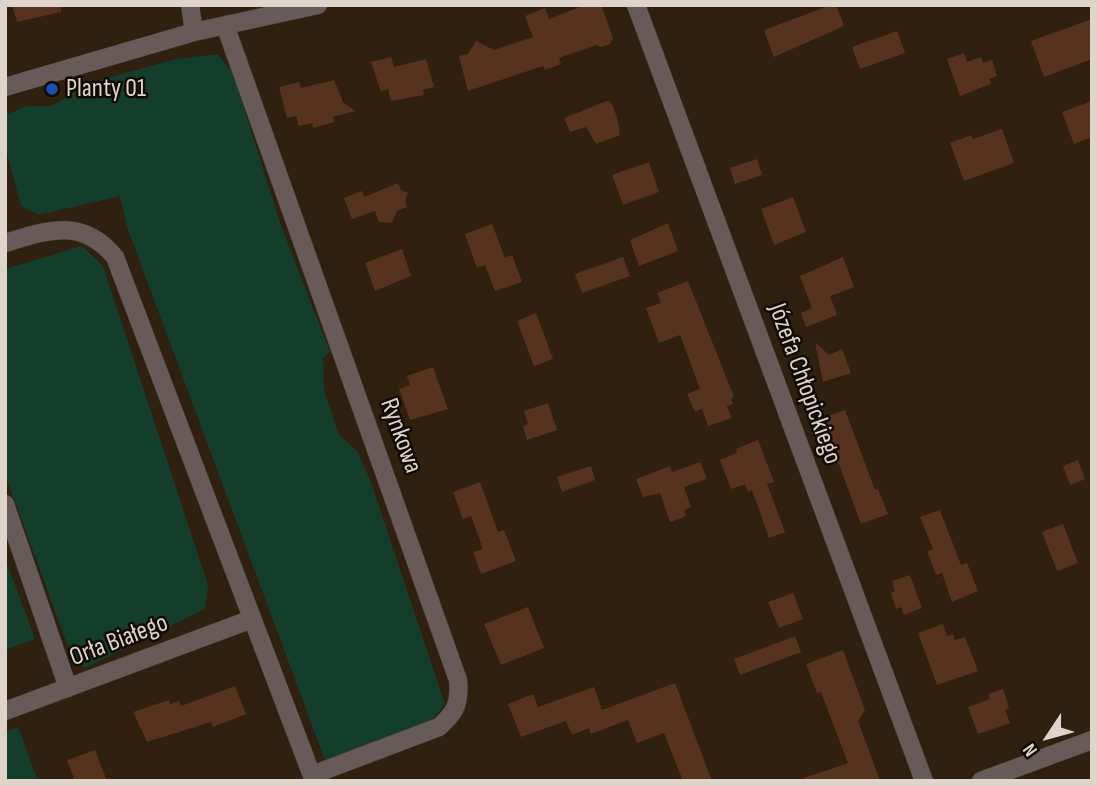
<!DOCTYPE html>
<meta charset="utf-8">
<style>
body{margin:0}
#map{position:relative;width:1097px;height:786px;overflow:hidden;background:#30200f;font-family:"Sofia Sans Condensed",sans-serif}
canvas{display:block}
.frame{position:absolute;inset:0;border:7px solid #dfd4c9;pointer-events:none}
.north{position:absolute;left:1013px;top:702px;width:70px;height:70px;-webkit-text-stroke:5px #120b05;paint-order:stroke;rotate:234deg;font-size:19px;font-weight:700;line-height:28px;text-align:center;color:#dfd4c9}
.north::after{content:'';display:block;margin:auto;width:24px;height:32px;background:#dfd4c9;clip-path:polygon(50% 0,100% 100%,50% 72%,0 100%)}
</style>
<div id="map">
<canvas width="1097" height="786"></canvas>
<div class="frame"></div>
<div class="north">N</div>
</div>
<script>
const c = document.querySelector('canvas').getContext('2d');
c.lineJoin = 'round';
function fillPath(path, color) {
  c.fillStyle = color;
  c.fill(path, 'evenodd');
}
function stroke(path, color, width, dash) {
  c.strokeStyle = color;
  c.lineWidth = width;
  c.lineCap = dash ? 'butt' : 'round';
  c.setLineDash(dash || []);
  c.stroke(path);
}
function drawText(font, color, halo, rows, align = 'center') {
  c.font = font + ' "Sofia Sans Condensed",sans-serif';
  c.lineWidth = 5;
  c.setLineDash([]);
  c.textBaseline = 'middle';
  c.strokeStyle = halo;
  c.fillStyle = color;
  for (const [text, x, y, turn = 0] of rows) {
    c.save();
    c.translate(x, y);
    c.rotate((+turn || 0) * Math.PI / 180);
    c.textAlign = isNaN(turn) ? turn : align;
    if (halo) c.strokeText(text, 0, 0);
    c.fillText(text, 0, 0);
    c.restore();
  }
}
fillPath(new Path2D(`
 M218,54L234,76L280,223L330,352L323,358L324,390L339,435L357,451L371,482L445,704L431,721L325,760L127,227L120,196L39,215L21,206L5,146V115L27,106H52L89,83L176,59Z
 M82,246L103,266L208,585L205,609L85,668L72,658L5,474V269Z
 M5,558L35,639L5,650Z
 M18,727L38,781H5V732Z`), '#143e2c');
fillPath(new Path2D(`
 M12,5H61V12L17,22Z
 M585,5H601L613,38L610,44L601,47L596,45L559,58L561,64L545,70L543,66L468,91L459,56L468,54L476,41L494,50L533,37L525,16L545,8L549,19Z
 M831,5H836L844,26L774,57L764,30Z
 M1092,19V59L1044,77L1031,41Z
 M897,31L905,53L860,69L852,47Z
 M964,53L967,62L981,57L983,63L992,60L997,76L989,79L991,84L960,96L947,59Z
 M391,57L394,67L426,59L434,87L423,90L424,95L391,101L388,89L381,92L371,62Z
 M334,80L343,102L355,111L333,117L334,122L313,128L312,123L299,126L296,116L287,118L279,87L299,82L301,88Z
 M607,101L611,102L617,117L620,135L596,144L586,127L570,132L564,118Z
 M1092,101V137L1074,144L1062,112Z
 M1002,129L1014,163L964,181L950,143L971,135L973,139Z
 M757,159L762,175L735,184L730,168Z
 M649,162L659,192L623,205L612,175Z
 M398,183L401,190L408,193L405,200L407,207L397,211L392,223L379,222L375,211L352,219L344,198L362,191L364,197Z
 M793,197L806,232L774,245L761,209Z
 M668,223L678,251L639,266L630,240Z
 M492,224L505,258L512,255L522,282L495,291L485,265L477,268L465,234Z
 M402,249L411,276L375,291L365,263Z
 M623,257L630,276L582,293L575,274Z
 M843,257L854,287L830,296L837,315L806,327L801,313L812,308L800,276Z
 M688,281L734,397L731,399L733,404L727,406L732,418L708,426L702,409L695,412L687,394L700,389L680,335L659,343L646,308L661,303L657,293Z
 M536,313L553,359L534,366L517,321Z
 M815,342L829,355L842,349L851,373L823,382Z
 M433,367L448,409L410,420L399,389L410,385L407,376Z
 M548,403L557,430L527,440L523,426L528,424L524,411Z
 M845,410L875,490L878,489L888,514L861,524L822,418Z
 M758,440L774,482L767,484L785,532L769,538L752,490L748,492L745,484L731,489L720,460L737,453L736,449Z
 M1078,460L1085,479L1070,485L1063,466Z
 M700,462L707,479L684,487L691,507L684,510L686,516L670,522L660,493L643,497L636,479L670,466L672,472Z
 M591,466L595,480L562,492L557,477Z
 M480,482L498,532L504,530L516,561L481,574L473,552L483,549L471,516L463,519L453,492Z
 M940,510L961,565L967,563L978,591L952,602L942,573L936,575L927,551L933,549L920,517Z
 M1063,524L1078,563L1057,571L1042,532Z
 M910,575L922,608L904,615L901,607L896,609L891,593L895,591L892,581Z
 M793,593L803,619L779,628L768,602Z
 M528,607L544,648L501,665L484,624Z
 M943,624L947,636L953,634L955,640L965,637L978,671L937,685L918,633Z
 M795,636L801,652L740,675L734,659Z
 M843,650L865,710L858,721L880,781H805L804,778L848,763L821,692L817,693L806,664Z
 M675,683L712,781H683L664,733L637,743L628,720L591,734L589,728L572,735L566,721L521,737L508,704L533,694L538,707L594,687L602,710Z
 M235,686L246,714L213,727L211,722L147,742L133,712L169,700L170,704L179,701L181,706Z
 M1003,689L1009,708L1005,710L1010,723L978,734L968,707L990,699L988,694Z
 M95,750L107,781H75L67,760Z`), '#56331e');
const minor = new Path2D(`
 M190,5L194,32
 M636,5L924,781
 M225,25L458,680C460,703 456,712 439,727L312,775
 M5,87L194,32L318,5
 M5,243C48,230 82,217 115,257L314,781
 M5,504L68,688
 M5,711L252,619
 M981,781L1092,740`);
stroke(minor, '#4c3d2d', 19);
stroke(minor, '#675a59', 18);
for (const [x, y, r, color] of [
 [52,89,7,"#1a4fb4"]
]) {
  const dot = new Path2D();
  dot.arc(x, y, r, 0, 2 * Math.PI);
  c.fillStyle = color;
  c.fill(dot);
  stroke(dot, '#120b05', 2.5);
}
drawText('26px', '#dfd4c9', '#120b05', [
 ["Planty 01",66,89]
], 'left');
drawText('26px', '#dfd4c9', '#120b05', [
 ["Józefa Chłopickiego",804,384,70],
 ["Rynkowa",400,436,70],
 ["Orła Białego",119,641,-21]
]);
</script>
